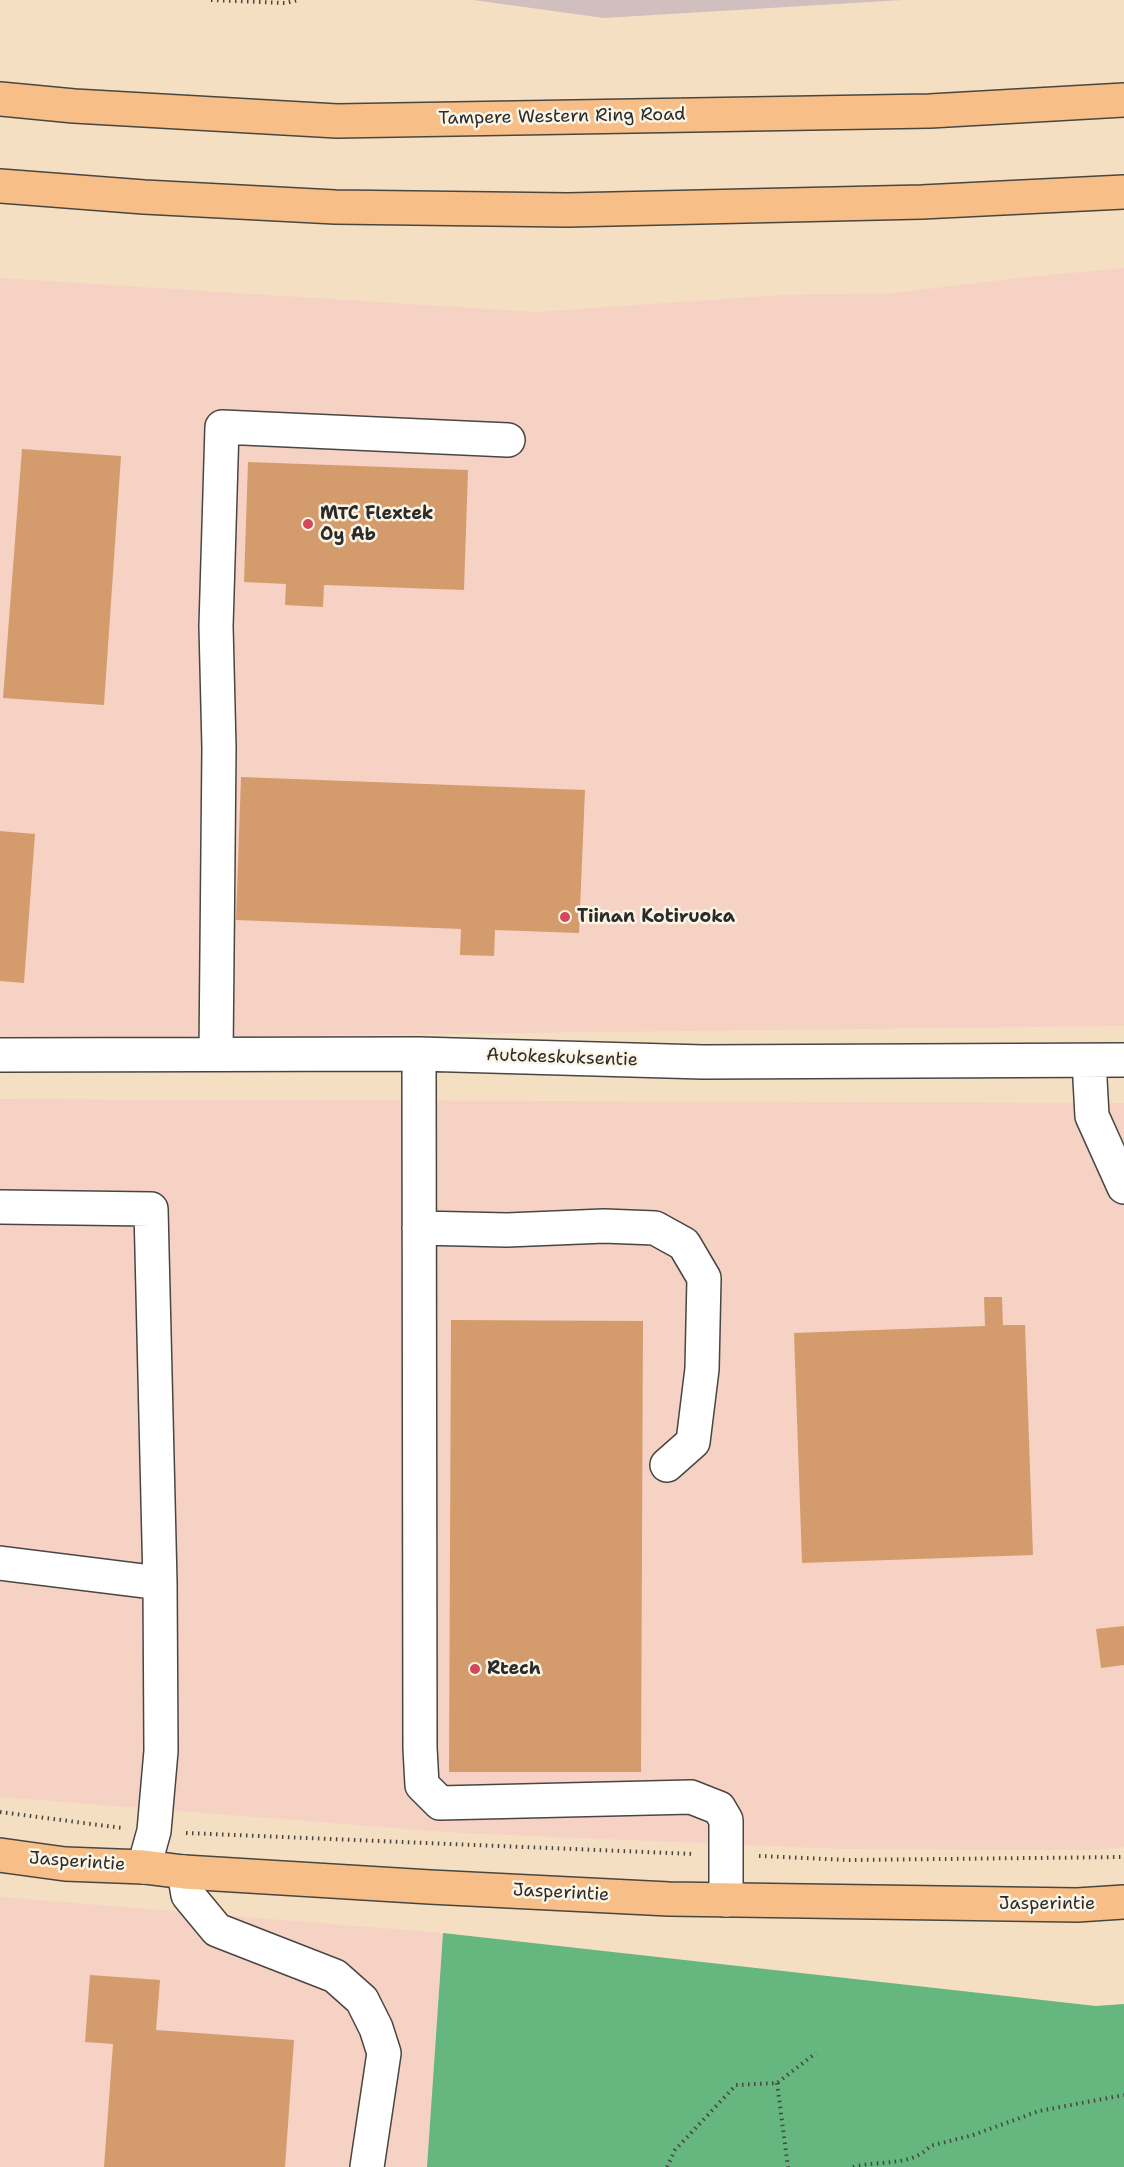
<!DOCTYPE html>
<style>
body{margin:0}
canvas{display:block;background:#f5dfc2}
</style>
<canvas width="1124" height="2167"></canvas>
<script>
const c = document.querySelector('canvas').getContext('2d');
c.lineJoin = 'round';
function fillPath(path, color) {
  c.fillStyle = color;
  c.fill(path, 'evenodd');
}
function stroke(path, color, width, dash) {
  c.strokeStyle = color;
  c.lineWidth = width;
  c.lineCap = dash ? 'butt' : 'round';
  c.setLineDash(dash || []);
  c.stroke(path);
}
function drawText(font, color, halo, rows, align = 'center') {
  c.font = font + ' "Shantell Sans",sans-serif';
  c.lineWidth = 5;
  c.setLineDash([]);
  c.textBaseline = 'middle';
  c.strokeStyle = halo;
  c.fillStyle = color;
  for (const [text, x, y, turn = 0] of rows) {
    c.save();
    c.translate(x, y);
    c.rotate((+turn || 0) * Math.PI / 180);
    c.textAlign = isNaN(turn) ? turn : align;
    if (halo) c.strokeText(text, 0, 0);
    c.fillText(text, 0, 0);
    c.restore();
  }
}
fillPath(new Path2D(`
 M1124,268V1026L0,1039V278L536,312L781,295L895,293L1017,278Z
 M0,1099L1124,1103V1847L1089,1850L840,1849L459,1833L0,1797Z
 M0,1897L443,1933L427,2167H0Z`), '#f6d2c5');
fillPath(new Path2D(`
 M473,0H903L604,18Z`), '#d1bfbf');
fillPath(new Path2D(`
 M443,1933L1096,2006L1124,2004V2167H427Z`), '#66b680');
fillPath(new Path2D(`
 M22,449L121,456L104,705L3,698Z
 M248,462L468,470L464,590L324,585L323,607L285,605L286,584L244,582Z
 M241,777L585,790L579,933L495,930L494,956L460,955L461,929L236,920Z
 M0,831L35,834L24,983L0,981Z
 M984,1297H1002L1003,1325H1025L1033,1555L802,1563L794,1333L985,1326Z
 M451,1320L643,1321L641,1772H449Z
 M1124,1626V1665L1101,1668L1096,1629Z
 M90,1975L160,1980L156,2030L294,2040L285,2167H104L113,2044L85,2042Z`), '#d49c6c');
const minor = new Path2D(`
 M216,1054L219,748L216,626L222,427L508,440
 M419,1054L420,1748L422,1785L440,1803L691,1797L719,1808L726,1820V1900
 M0,1055L419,1054L703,1062L1124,1060
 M1089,1061L1092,1116L1124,1187
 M0,1207L151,1209L160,1583
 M419,1228L507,1230L604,1226L655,1228L684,1244L704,1278L702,1369L693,1442L667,1465
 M0,1563L160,1583L161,1751L154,1831L144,1867
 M184,1872L188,1895L217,1930L335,1976L362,2000L376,2028L384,2053L367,2167`);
const major = new Path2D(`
 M0,1855L65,1864L144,1867L184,1872L430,1887L669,1899L1077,1905L1124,1902`);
const highway = new Path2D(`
 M0,99L74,106L337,121L930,111L1124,100
 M0,186L144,197L335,207L568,210L922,202L1124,192`);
stroke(minor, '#494642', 36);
stroke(major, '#494642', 36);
stroke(highway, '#494642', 36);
stroke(new Path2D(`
 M211,0L286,3L298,0
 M0,1812L122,1828
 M186,1833L694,1854
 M759,1856L850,1860L1124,1857
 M777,2083L788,2167
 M667,2167L675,2150L736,2085L777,2083L816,2053
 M853,2167C880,2160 912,2167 930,2146L973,2135L1039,2111L1124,2095`), '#494642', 4, [1.5, 4.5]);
stroke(minor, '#fff', 33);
stroke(major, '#f7be87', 33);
stroke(highway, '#f7be87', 33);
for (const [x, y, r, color] of [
 [308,524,6,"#d1495b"],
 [565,917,6,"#d1495b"],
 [475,1669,6,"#d1495b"]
]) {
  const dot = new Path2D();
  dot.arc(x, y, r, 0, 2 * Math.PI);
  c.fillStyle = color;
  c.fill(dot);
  stroke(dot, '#fcf5e5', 2);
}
drawText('18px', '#2b2b2b', '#fcf5e5', [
 ["Tampere Western Ring Road",562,117,-1],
 ["Autokeskuksentie",562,1058,2],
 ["Jasperintie",77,1862,4],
 ["Jasperintie",561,1893,3],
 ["Jasperintie",1047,1904]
]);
drawText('bold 18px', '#2b2b2b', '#fcf5e5', [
 ["MTC Flextek",320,514],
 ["Oy Ab",320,535],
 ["Tiinan Kotiruoka",577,917],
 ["Rtech",487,1669]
], 'left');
</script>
